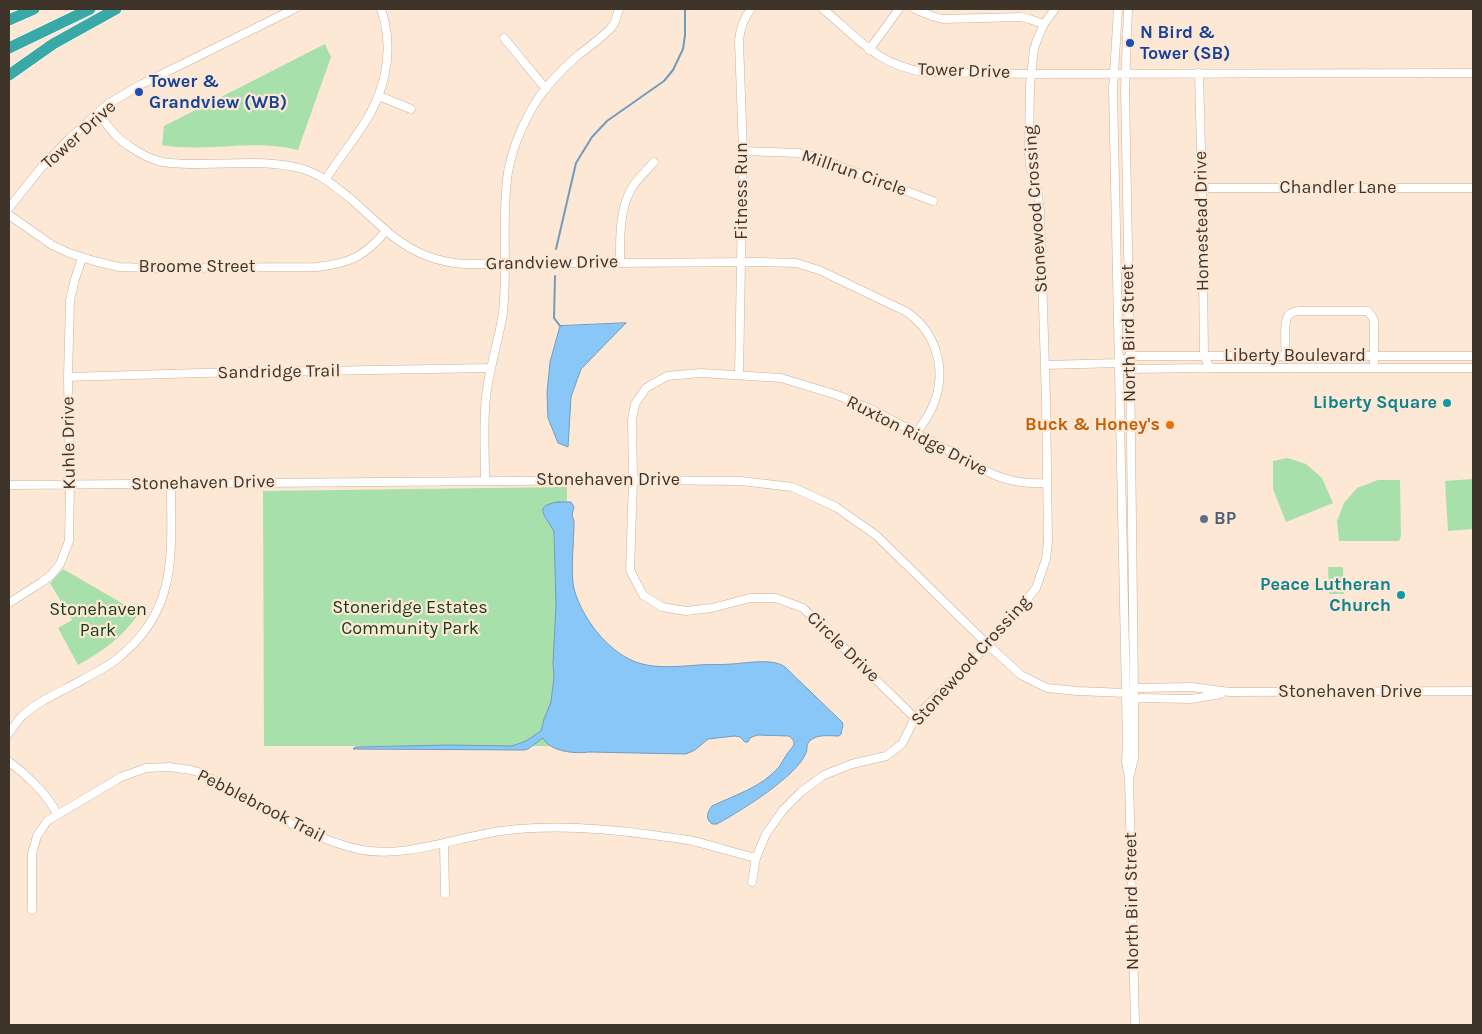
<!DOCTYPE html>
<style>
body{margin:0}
#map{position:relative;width:1482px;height:1034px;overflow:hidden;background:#fde8d5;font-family:Karla,sans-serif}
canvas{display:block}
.frame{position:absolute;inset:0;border:10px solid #3e342a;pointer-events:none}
</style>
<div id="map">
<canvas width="1482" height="1034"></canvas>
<div class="frame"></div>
</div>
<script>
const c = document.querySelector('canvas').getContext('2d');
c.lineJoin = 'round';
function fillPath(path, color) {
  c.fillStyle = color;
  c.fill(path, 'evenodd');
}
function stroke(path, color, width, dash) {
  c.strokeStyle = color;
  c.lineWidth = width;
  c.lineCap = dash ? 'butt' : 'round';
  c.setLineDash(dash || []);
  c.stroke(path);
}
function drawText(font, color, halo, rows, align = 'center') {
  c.font = font + ' Karla,sans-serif';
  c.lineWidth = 4.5;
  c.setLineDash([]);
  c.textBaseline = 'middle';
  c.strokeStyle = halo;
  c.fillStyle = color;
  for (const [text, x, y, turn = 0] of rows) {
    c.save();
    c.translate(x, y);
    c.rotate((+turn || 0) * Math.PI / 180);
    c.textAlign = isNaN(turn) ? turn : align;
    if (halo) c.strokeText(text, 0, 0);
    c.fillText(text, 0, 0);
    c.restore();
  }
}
fillPath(new Path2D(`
 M325,44L331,57L298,150C253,138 207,153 162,145L164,126Z
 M1288,458L1306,464L1322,478L1333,503L1286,522L1273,489V461Z
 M1473,479V529L1448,531L1445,481Z
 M1378,480H1400L1401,536L1399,541H1339L1337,521L1344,503L1357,488Z
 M567,487V674L698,746H264L263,491Z
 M1328,567H1343L1344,594H1329Z
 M63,569L139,613C123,637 103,651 78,665L58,628L72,620L50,583Z`), '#a7e0ab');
const water = new Path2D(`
 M626,323L581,369L571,397L568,447L558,443L548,418L547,393L550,362L560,326Z
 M558,502H571L574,507L572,515L574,521C574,542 571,563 573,583C575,599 586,618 596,631C628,669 651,669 698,665C710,664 721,665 732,664C746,663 774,658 785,667L842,722L843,725L841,734L839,736C828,736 813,733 807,745C811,769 737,813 717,824H712C705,819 707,812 712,806C735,795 762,787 779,767C782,763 784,758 787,754C793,746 798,743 789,736L757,735L750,738L748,742H745L740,737L735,736L708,739L695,750L686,754L589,752C576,754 550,752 543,738L528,749L524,750L353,749L355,747L450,745L512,746L526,741L541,731L544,719L551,702L554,677L553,664L556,605L554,532C548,518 530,506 558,502Z`);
fillPath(water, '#8ac7f9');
stroke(water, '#739bbb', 1);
stroke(new Path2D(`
 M556,249L576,163L592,137L607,121L664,81L673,70L683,49L685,35V9
 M555,276L554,318L560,326`), '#739bbb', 2);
const minor = new Path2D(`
 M823,9C858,38 877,65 925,72L1031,74L1473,73
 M915,9L932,16L943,19L1021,17L1029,19L1044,24
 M1118,9L1113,89L1127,743L1126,762L1129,777L1135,1025
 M1128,9L1125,88L1130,356L1134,692V758L1130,775
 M504,38L546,89
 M869,50L899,9
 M1199,73L1202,188L1204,356L1210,368
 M379,96L411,109
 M98,113C107,125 116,138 129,146C139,153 152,160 163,162C210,169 257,156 303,169C322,175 336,187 351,199C375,220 399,247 430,257C441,261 452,263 464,264L759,262L796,263L819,270L907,312C939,335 948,375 931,410C927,418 921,426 916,434
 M743,151L799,153L812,156L933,201
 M326,179C340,156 358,136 371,112C388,80 393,43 381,9
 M1202,188H1473
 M9,208L40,169L70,138L108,104L140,85L294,9
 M9,215L52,245L69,253L94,261L119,267L150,268L317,267C350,263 364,257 386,231
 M620,263C620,238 619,212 631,189C637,179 647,170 654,162
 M1473,356H1130L1119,363L1130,369L1210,368H1473
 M1286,359C1286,349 1283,324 1288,316C1291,312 1295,311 1299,311H1368L1373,318L1374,322V368
 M1045,365L1119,363
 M739,375L743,151L739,41C740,29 743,19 751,9
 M68,377L200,373L490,368
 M485,480C485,454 483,423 486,397C489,368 499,341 503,312C508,266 501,218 508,172C512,151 520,130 530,112C541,91 558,73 576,57C588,48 600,39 611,28L615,22L619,9
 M9,485L633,480L741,481L792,487L836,507L877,536L988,645L1021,675L1047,688L1077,691L1126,693L1134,692
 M9,603L42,582L51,575L60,564L69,541L70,484L68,377L70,300L75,279L82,258
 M1134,688L1192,687L1230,692L1473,691
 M1134,700L1141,698L1191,699L1221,694
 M915,718L803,608L776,598H750L712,608L686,611L662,607L643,595L630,570L633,480L632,420L635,404L646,388L667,376L701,373L781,378L837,395L873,410L992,474C1012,482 1026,484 1047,483
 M9,733C13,728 16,723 20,718C37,701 61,692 82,680C94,673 108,667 118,658C179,610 171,553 171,483
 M9,762C26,774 48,795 57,814
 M444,844L445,894
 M752,882L756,858L766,834L783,810L801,792L824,775L852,764L886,756L902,744L915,718L988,645L1014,616L1036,588L1046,559L1048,542L1046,400L1040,211L1037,188L1030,166L1029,152L1030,85L1034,49L1037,40L1044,24L1055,9
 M32,910V854L37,836L47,821L121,777L146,768L169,767L191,770L198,772C252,799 303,838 362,850C407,858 458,837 501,831C551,824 602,828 652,835C666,837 680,838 693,841C714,846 735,853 756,858`);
const highway = new Path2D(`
 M9,20L34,9
 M9,48L90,9
 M9,75L53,44L116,9`);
stroke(minor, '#cbb29b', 9);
stroke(highway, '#fff', 12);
stroke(minor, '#fff', 8);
stroke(highway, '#38a9a6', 11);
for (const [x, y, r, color] of [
 [1130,43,5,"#1a4fb4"],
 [139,92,5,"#1a4fb4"],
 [1447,403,5,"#0f9aa8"],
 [1170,425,5,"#e8710a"],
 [1204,519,5,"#5c6f8a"],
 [1401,595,5,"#0f9aa8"]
]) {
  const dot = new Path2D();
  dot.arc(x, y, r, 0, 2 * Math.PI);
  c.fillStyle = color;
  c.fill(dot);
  stroke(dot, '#fde8d5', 2);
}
drawText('bold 18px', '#164399', '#fde8d5', [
 ["N Bird &",1140,33],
 ["Tower (SB)",1140,54],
 ["Tower &",149,82],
 ["Grandview (WB)",149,103]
], 'left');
drawText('18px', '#3e342a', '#fde8d5', [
 ["Tower Drive",964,71,2],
 ["Tower Drive",79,135,-42],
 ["Millrun Circle",854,173,19],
 ["Chandler Lane",1338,188],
 ["Fitness Run",742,191,-90],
 ["Stonewood Crossing",1036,209,-94],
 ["Homestead Drive",1202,221,-91],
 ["Grandview Drive",552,263,-1],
 ["Broome Street",197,267],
 ["North Bird Street",1129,333,-91],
 ["Liberty Boulevard",1295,356],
 ["Sandridge Trail",279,372,-1],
 ["Ruxton Ridge Drive",917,436,27],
 ["Kuhle Drive",69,443,-91],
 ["Stonehaven Drive",608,480],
 ["Stonehaven Drive",203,483,-1],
 ["Circle Drive",843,647,44],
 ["Stonewood Crossing",971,661,-48],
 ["Stonehaven Drive",1350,692],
 ["Pebblebrook Trail",261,806,27],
 ["North Bird Street",1132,901,-91]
]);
drawText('bold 18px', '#0d838f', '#fde8d5', [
 ["Liberty Square",1437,403],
 ["Peace Lutheran",1391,585],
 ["Church",1391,606]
], 'right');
drawText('bold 18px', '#c56008', '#fde8d5', [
 ["Buck & Honey's",1160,425]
], 'right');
drawText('bold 18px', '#4e5e75', '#fde8d5', [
 ["BP",1214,519]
], 'left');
drawText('18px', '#123b19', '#fde8d5', [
 ["Stoneridge Estates",410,608],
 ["Community Park",410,629],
 ["Stonehaven",98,610],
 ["Park",98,631]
]);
</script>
